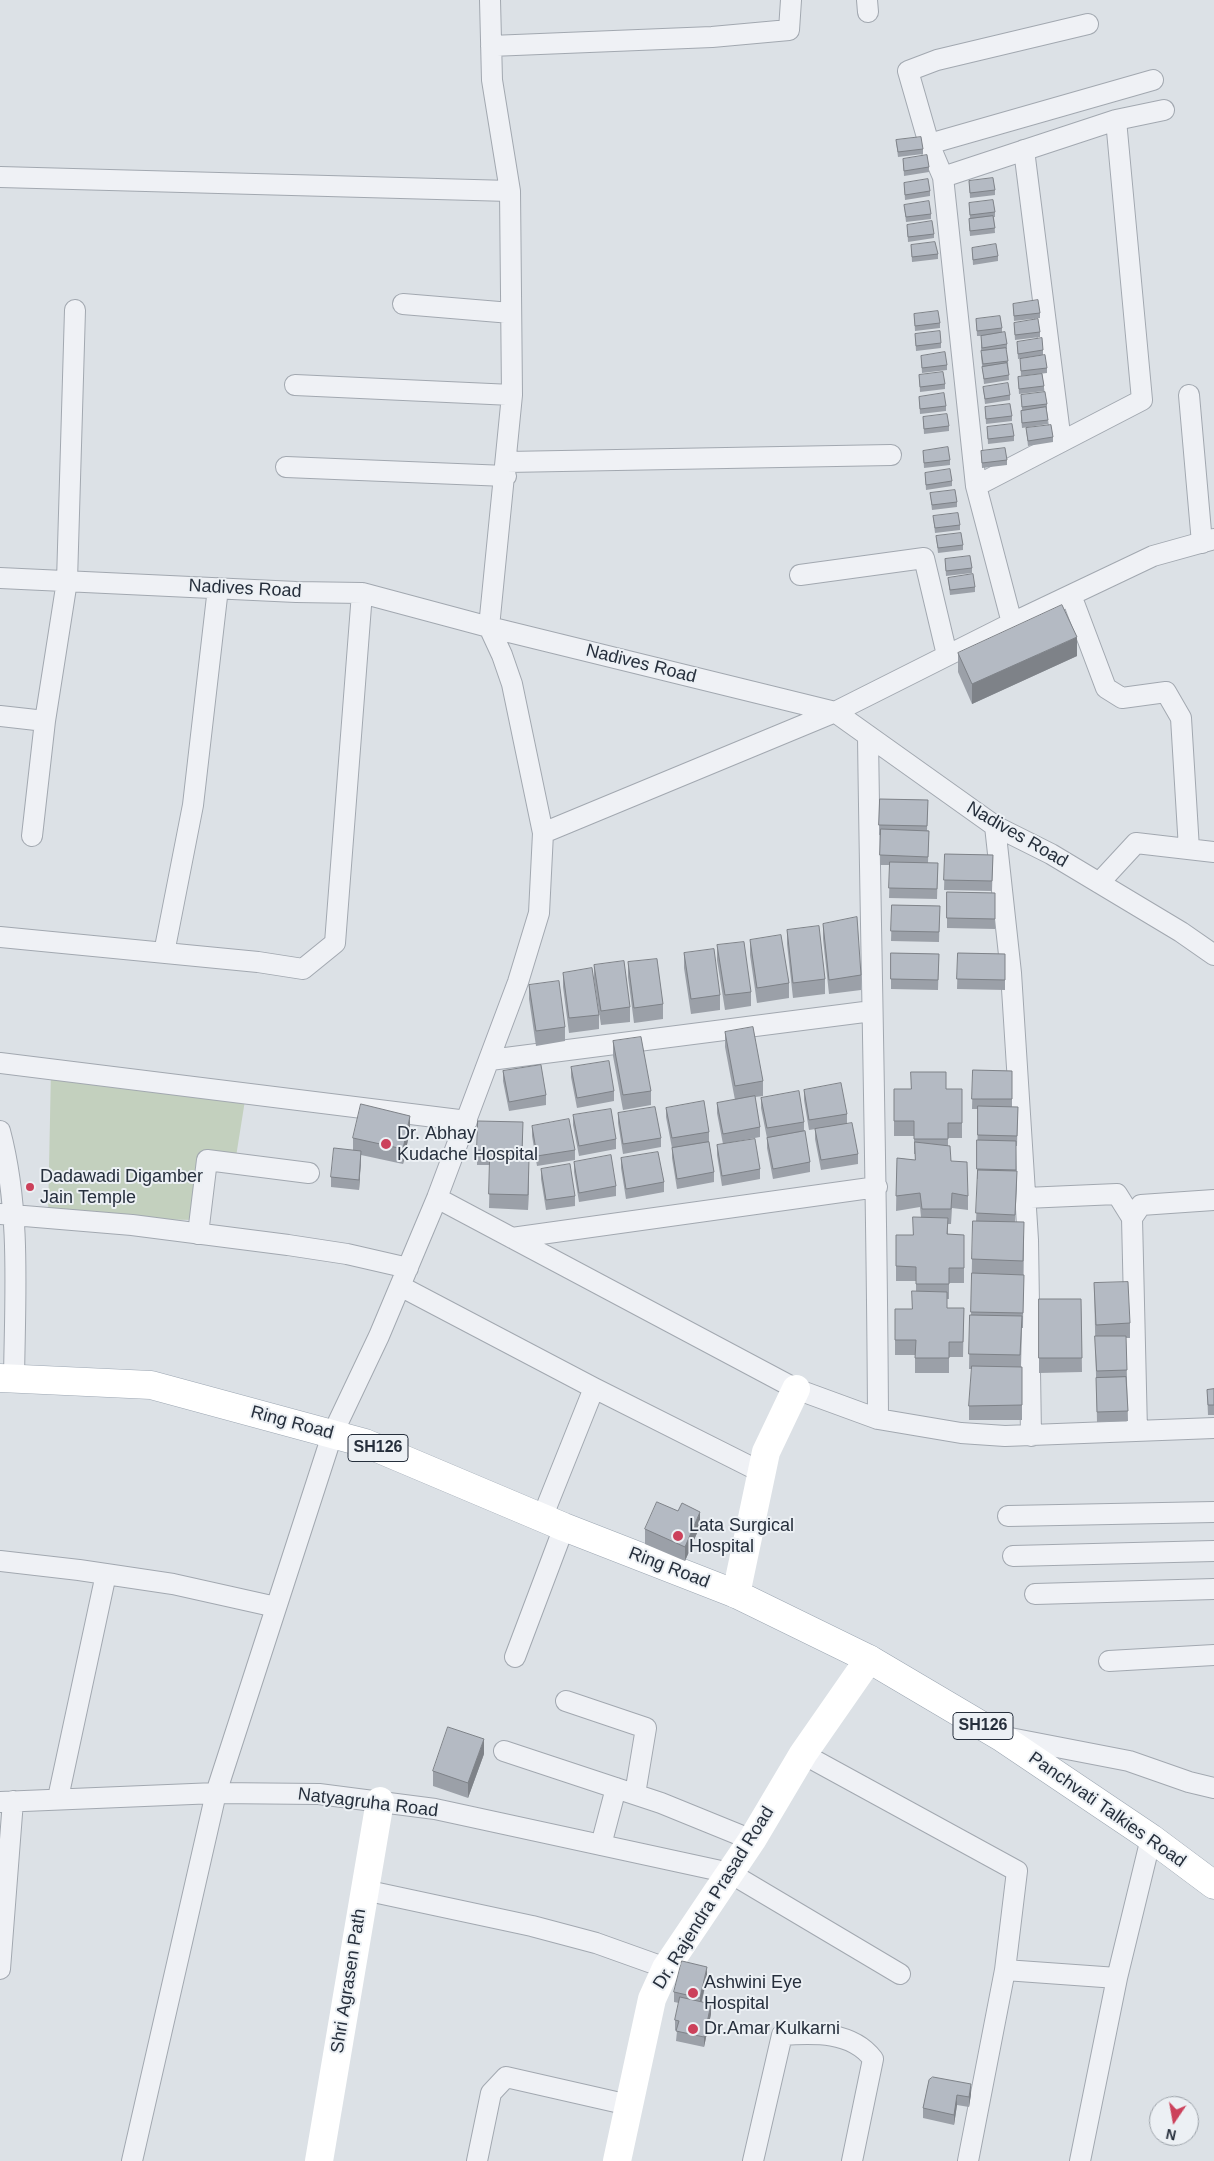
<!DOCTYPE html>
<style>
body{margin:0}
#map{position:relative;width:1214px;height:2161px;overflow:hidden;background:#dce1e6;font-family:Arial,sans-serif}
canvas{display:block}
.north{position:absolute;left:1149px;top:2096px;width:50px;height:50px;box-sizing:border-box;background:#ecf0f4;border:1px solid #9da3aa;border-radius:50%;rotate:192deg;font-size:14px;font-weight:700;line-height:20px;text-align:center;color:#262f3c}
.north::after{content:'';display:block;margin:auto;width:18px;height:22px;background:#cc415b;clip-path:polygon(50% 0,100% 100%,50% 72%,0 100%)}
</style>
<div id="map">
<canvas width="1214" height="2161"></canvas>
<div class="north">N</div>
</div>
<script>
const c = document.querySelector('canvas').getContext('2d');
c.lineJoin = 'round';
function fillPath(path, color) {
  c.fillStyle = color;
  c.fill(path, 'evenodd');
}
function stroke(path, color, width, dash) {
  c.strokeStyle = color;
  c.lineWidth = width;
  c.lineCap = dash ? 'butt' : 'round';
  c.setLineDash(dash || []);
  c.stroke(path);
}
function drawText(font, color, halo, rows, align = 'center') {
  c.font = font + ' Arial,sans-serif';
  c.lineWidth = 4;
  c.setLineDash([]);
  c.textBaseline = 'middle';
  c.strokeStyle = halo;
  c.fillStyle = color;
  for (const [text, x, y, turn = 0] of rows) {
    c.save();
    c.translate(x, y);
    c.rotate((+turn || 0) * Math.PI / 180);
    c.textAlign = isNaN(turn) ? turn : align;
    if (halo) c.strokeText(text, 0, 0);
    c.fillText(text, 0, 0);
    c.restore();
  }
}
fillPath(new Path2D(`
 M51,1069L246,1094L235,1163L207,1160L200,1220L48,1218Z`), '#c3d0be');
const street = new Path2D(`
 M490,0L492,80L510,191
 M867,0L868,12
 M491,46L712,37L789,30L791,0
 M1116,120L1164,110
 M929,144L1153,80
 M1024,150L1061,442
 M0,177L510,191L512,395L489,627L502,655L512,684L543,833L539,913L518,982L437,1198L379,1336L332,1435L216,1793L132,2161
 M943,177L1116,120L1142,400L976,486
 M403,304L511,313
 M295,385L512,395
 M1189,395L1202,543
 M507,462L891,455
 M286,467L506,476
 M800,575L924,558L947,655
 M0,578L296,592L362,593L489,627L835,712L995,826L1051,854L1181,932L1214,955
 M1071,595L1106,688L1122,698L1166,692L1181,718L1189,849
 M1012,623L976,486L943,177L929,144L908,71L937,60L1088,24
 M0,716L45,721
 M868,736C871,964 877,1191 878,1419
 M995,826L1011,973L1028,1240L1031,1436
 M543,833L835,712L1012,623L1153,556L1214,539
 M32,836L45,721L67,581L75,310
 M1099,883L1136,843L1214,852
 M0,937L258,962L303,969L335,943L362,593
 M164,953L193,805L218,588
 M490,1060L872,1011
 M0,1063L467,1121
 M0,1131C21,1210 15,1297 14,1379
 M437,1198L796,1389L878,1419L961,1433L1005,1436L1214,1428
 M1025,1198L1117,1194L1132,1218
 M0,1214L132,1225L288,1245L347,1254L408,1268
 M198,1234L207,1160L309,1173
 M512,1238L877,1187
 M400,1286L594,1388L761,1472
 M1137,1431L1132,1218L1141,1205L1214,1200
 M1008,1516L1214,1512
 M542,1518L594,1388
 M1013,1556L1214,1551
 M0,1561L79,1570L173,1584L276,1607
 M1035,1594L1214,1589
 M515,1657L564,1527
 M1109,1661L1214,1655
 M566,1701L646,1728L635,1794
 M1005,1737L1129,1761L1189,1782L1214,1788
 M504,1751L661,1803L752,1840
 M803,1754L1017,1871L1005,1970
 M58,1798L106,1574
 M0,1802L216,1793L319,1794L435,1809L730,1873L900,1974
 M601,1845L616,1788
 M364,1890L532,1926L596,1943L666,1968
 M0,1969L13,1801
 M477,2161L491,2093L506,2077L629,2105
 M753,2161L782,2035C814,2033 852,2031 873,2059L852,2161
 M968,2161L1005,1970L1117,1978
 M1080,2161L1117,1978L1151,1838`);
const primary = new Path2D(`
 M0,1378L151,1385L365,1443L564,1527L736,1594L869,1659L1001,1737L1151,1838L1214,1885`);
stroke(street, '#a2a8b0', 22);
stroke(primary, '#9ca6b2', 29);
stroke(street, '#eff1f5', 20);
stroke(new Path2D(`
 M736,1594L766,1452L796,1389
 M319,2161L380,1801
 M617,2161L652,1999L666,1968L752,1840L803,1754L869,1659`), '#fff', 28);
stroke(primary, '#fff', 28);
fillPath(new Path2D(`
 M896,140L923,149V154L898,157Z
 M903,159L929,167V172L904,176Z
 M969,181L995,190V195L970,198Z
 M904,183L930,191V196L905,200Z
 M969,203L995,212V217H994L995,233L970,236L969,224V219H970Z
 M904,205L931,214V219L906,222Z
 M907,225L934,234V238L908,242Z
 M911,245L938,254V259L912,262Z
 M972,248L998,256V261L973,265Z
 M1013,304L1040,313V318L1014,321Z
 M914,314L940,323V328L915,331Z
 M976,319L1002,328V332L1007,344V349H1006L1008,361L1009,380L984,384L981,356V336H977Z
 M1014,323L1040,332V337L1015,340Z
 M915,334L941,343V348L916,351Z
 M1017,342L1043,350V355L1018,359Z
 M921,356L947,365V370L922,373Z
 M1020,359L1047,368V373L1021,376Z
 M919,375L945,384V389L920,392Z
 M1018,377L1044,386V391L1019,394Z
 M983,387L1010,395V400L985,404Z
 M1021,395L1047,404V409H1046L1048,424L1022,428L1021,416V411H1022Z
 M919,397L946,406V411L920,414Z
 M985,407L1012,416V421L986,424Z
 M923,417L949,426V431L924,434Z
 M987,427L1014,436V441L988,444Z
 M1026,428L1053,437V442L1028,446Z
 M923,451L950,460V465L924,468Z
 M981,451L1007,460V465L982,468Z
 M925,473L952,481V486L926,490Z
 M930,493L957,502V507L932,510Z
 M933,516L960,525V530L935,533Z
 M936,536L963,545V550L938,553Z
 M945,559L972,568V573L946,576Z
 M948,578L975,587V592L950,595Z
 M958,653L1077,656L972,704L958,672Z
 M880,799L928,800L927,830L929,831L928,863H938L937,899L889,898L890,865H880L881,835H879Z
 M945,854L993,855L992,891L944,890Z
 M947,892L995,893V929L947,928Z
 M892,905L940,906L939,942L891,941Z
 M823,924L861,975V990L829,994L823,939Z
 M787,930L825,979V994L793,998L787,944Z
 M750,940L789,983V998L757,1003L750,955Z
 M717,945L751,992V1006L725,1010L717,960Z
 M684,953L720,995V1010L691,1014L684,968Z
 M891,953L939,954L938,990L891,989Z
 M958,953L1005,954V990L957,989Z
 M628,962L663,1004V1019L634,1023L628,977Z
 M594,965L630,1007V1022L601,1025L594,979Z
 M563,973L599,1015V1029L569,1033L563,987Z
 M529,985L565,1027V1041L536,1046L529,999Z
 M725,1032L763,1081V1096L755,1097L760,1127V1137L723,1144L717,1113V1103L735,1100L725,1047Z
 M613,1041L651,1091V1105L623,1110L613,1056Z
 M571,1067L614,1091V1101L577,1108L571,1077Z
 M973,1070L1012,1071V1107H1018L1017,1146H1016L1017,1186L1015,1222L1024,1237L1023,1328H1022L1021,1367H1022V1420H969V1406L972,1369H969L970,1315H971L972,1259L976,1221L978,1179H977V1169L978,1109H972Z
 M503,1071L546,1095V1105L509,1111L503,1081Z
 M894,1089H962V1138H948V1146L951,1161L968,1196V1210L952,1208L951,1224H948V1234L964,1235V1283H949V1299H947V1308H964L963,1357H949V1373H915V1355H895V1309H912L916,1291V1281H896V1235H913L921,1217L920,1207L896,1211L897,1158L915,1160V1154H914V1136H894Z
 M804,1090L847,1114V1124L809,1130L804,1100Z
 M761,1098L804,1122V1131L810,1162V1172L773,1179L767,1148V1138L761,1108Z
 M666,1108L709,1132V1142L714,1172V1182L677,1189L672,1158V1148L666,1117Z
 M618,1113L661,1138V1147L623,1154L618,1123Z
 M573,1115L616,1139V1149L579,1156L573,1125Z
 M532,1126L575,1150V1160L537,1166L532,1136Z
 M815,1129L858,1154V1164L821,1170L815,1139Z
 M410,1130L403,1164L361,1155L359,1190L331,1187V1177L353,1150V1138Z
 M523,1137L522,1158L529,1173L528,1210L489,1208L490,1165H477V1150Z
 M717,1145L760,1169V1179L722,1186L717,1155Z
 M621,1158L664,1182V1192L626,1199L621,1168Z
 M574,1162L616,1186V1196L579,1202L574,1172Z
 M541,1169L575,1196V1206L546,1210L541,1179Z
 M1094,1283L1130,1323V1338H1126L1128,1421L1097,1422Z
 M1039,1299H1081L1082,1372L1039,1373Z
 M1214,1389V1415H1208L1207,1390Z
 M700,1526L685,1561L645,1544V1529Z
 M484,1754L468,1798L433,1786V1771Z
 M707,1977L702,2002L711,2014L704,2047L676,2041L677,2031L675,2030V2020L679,2003L674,2002V1992Z
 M929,2080L971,2094L969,2107L957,2105L954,2125L923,2118V2108Z`), '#9ba0a8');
fillPath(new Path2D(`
 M1077,637V656L972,704V684Z
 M410,1116V1130L403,1164V1149Z
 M361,1151V1161L359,1190V1180Z
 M529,1159V1173L528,1210V1195Z
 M700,1512V1526L685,1561V1547Z
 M484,1739V1754L468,1798V1783Z
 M707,1967V1977L700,2008V1998Z
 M711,2004V2014L704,2047V2037Z
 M971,2084V2094L969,2107V2097Z
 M957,2095V2105L954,2125V2115Z`), '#7e8288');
const building = new Path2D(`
 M921,137L923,149L898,152L896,140Z
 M927,155L929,167L904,171L903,159Z
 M993,178L995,190L970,193L969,181Z
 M928,179L930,191L905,195L904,183Z
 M993,200L995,212L970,215L969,203Z
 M929,201L931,214L906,217L904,205Z
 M993,216L995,228L970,231L969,219Z
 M932,221L934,234L908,237L907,225Z
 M935,242L938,254L912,257L911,245Z
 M996,244L998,256L973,260L972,248Z
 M1038,300L1040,313L1014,316L1013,304Z
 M938,311L940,323L915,326L914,314Z
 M1000,316L1002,328L977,331L976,319Z
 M1038,319L1040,332L1015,335L1014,323Z
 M940,331L941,343L916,346L915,334Z
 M1005,332L1007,344L982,348L981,336Z
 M1042,338L1043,350L1018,354L1017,342Z
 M1006,348L1008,361L983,364L981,351Z
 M945,352L947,365L922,368L921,356Z
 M1045,355L1047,368L1021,371L1020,359Z
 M1007,363L1009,375L984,379L982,367Z
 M943,372L945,384L920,387L919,375Z
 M1042,374L1044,386L1019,389L1018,377Z
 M1008,383L1010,395L985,399L983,387Z
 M1045,392L1047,404L1022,407L1021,395Z
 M944,393L946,406L920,409L919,397Z
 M1010,404L1012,416L986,419L985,407Z
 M1046,407L1048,420L1022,423L1021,411Z
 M947,414L949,426L924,429L923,417Z
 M1012,424L1014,436L988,439L987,427Z
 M1051,425L1053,437L1028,441L1026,428Z
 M948,447L950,460L924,463L923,451Z
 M1005,448L1007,460L982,463L981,451Z
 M950,469L952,481L926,485L925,473Z
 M955,490L957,502L932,505L930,493Z
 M958,513L960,525L935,528L933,516Z
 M961,533L963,545L938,548L936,536Z
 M970,556L972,568L946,571L945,559Z
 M973,574L975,587L950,590L948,578Z
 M1062,605L1077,637L972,684L958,653Z
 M880,799L928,800L927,826L879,825Z
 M881,829L929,831L928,857L880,855Z
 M945,854L993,855L992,881L944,880Z
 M890,862L938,863L937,889L889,888Z
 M947,892L995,893V919L947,918Z
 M892,905L940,906L939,932L891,931Z
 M857,917L861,975L829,980L823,924Z
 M819,926L825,979L793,983L787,930Z
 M781,935L789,983L757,988L750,940Z
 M744,942L751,992L725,995L717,945Z
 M714,949L720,995L691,999L684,953Z
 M891,953L939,954L938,980L891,979Z
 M958,953L1005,954V980L957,979Z
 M657,959L663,1004L634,1008L628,962Z
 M624,961L630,1007L601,1011L594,965Z
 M592,968L599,1015L569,1018L563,973Z
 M559,981L565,1027L536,1031L529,985Z
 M753,1027L763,1081L735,1086L725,1032Z
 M641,1037L651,1091L623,1095L613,1041Z
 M609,1061L614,1091L577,1098L571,1067Z
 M541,1065L546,1095L509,1102L503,1071Z
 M973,1070L1012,1071V1099H972Z
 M911,1072H946V1089H962V1123H948V1139H914V1121H894V1089H911Z
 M841,1083L847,1114L809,1120L804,1090Z
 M799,1091L804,1122L767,1128L761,1098Z
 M755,1096L760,1127L723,1134L717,1103Z
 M704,1101L709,1132L672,1138L666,1108Z
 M361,1104L410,1116L403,1149L353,1138Z
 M978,1106L1018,1107L1017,1136L978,1135Z
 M655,1107L661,1138L623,1144L618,1113Z
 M611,1109L616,1139L579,1146L573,1115Z
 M569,1119L575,1150L537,1156L532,1126Z
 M478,1121L523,1122L522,1151L477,1150Z
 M852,1123L858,1154L821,1160L815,1129Z
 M805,1131L810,1162L773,1169L767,1138Z
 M755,1139L760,1169L722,1176L717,1145Z
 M977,1140L1016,1141V1170L977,1169Z
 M709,1142L714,1172L677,1179L672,1148Z
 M915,1142L950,1146L951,1161L967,1162L968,1196L952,1193L951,1209H922L920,1193L896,1196L897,1158L915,1160Z
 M334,1148L361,1151L359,1180L331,1177Z
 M658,1152L664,1182L626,1189L621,1158Z
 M611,1155L616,1186L579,1193L574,1162Z
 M490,1157L529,1159L528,1195L489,1194Z
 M570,1164L575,1196L546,1200L541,1169Z
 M978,1170L1017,1171L1015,1215L976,1213Z
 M913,1217L948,1218L947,1234L964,1235V1268H949V1284H916V1267L896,1266V1235H913Z
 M973,1221L1024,1222L1023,1261L972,1259Z
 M972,1273L1024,1275L1023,1313L971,1312Z
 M1128,1282L1130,1323L1096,1325L1094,1283Z
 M912,1291L947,1292V1308H964L963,1342H949V1358H915L916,1340H895V1309H912Z
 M1039,1299H1081L1082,1358H1039Z
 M970,1315L1022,1316L1020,1355L969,1354Z
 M1095,1336H1126L1127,1370L1097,1371Z
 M972,1366L1022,1367V1405L969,1406Z
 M1126,1377L1128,1411L1097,1412L1096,1378Z
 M1214,1389V1405H1208L1207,1390Z
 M657,1502L678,1511L682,1503L700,1512L685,1547L645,1529Z
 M448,1727L484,1739L468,1783L433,1771Z
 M682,1961L707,1967L700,1998L674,1992Z
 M680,1997L711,2004L704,2037L676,2031L679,2021L675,2020Z
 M933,2077L971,2084L969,2097L957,2095L954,2115L923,2108L929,2080Z`);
fillPath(building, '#b4bac3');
stroke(building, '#7e8288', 1);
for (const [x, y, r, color] of [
 [386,1144,6,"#cc415b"],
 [30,1187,5,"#cc415b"],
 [678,1536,6,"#cc415b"],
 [693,1993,6,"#cc415b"],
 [693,2029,6,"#cc415b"]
]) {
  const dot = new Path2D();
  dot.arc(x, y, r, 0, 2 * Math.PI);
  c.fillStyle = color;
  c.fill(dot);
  stroke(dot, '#ecf0f4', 2);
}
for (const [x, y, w] of [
 [378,1448,60],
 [983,1726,60]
]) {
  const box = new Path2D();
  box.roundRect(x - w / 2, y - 13.5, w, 27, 4);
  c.fillStyle = '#ecf0f4';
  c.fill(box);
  stroke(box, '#262f3c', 1);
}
drawText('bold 16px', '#262f3c', null, [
 ["SH126",378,1448],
 ["SH126",983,1726]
]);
drawText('18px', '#262f3c', '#ecf0f4', [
 ["Nadives Road",245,589,3],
 ["Nadives Road",641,664,14],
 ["Nadives Road",1017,835,30],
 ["Ring Road",292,1423,15],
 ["Ring Road",669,1568,21],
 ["Natyagruha Road",368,1803,7],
 ["Panchvati Talkies Road",1107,1810,35],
 ["Dr. Rajendra Prasad Road",714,1898,-58],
 ["Shri Agrasen Path",349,1981,-81]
]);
drawText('18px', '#262f3c', '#ecf0f4', [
 ["Dr. Abhay",397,1134],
 ["Kudache Hospital",397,1155],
 ["Dadawadi Digamber",40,1177],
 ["Jain Temple",40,1198],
 ["Lata Surgical",689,1526],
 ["Hospital",689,1547],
 ["Ashwini Eye",704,1983],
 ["Hospital",704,2004],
 ["Dr.Amar Kulkarni",704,2029]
], 'left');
</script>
